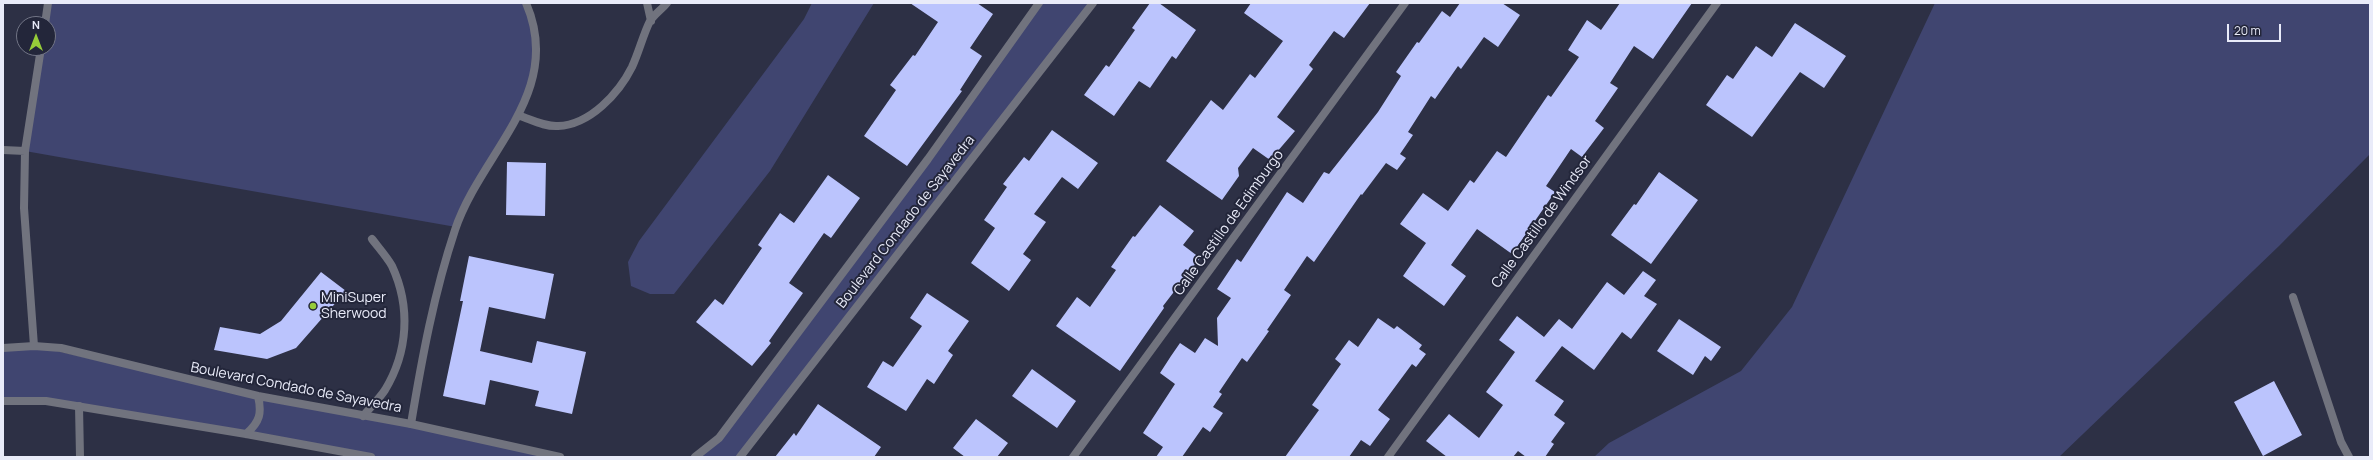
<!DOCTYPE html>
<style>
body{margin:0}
#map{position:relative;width:2373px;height:460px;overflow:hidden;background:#2d3045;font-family:Manrope,sans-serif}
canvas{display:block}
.frame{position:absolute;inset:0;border:4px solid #e9ebf9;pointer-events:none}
.north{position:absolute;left:16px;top:16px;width:40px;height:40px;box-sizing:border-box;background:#23263a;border:1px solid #727586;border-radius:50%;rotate:0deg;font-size:11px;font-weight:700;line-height:16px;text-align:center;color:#e9ebf9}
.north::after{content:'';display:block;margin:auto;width:14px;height:18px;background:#96cc39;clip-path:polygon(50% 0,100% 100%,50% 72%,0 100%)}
.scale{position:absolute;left:2227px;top:24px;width:54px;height:18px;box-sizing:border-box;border:2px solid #e9ebf9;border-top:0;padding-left:5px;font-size:12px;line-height:14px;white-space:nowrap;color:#e9ebf9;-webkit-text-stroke:3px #23263a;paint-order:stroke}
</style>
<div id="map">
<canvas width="2373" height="460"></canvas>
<div class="frame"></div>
<div class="north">N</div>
<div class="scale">20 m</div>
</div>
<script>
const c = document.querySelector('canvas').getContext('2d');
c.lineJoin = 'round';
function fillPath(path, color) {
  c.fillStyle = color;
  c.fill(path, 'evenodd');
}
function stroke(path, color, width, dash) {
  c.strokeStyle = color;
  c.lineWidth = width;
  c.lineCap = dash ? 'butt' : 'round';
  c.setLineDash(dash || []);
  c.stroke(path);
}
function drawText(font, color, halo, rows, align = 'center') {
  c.font = font + ' Manrope,sans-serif';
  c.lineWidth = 4;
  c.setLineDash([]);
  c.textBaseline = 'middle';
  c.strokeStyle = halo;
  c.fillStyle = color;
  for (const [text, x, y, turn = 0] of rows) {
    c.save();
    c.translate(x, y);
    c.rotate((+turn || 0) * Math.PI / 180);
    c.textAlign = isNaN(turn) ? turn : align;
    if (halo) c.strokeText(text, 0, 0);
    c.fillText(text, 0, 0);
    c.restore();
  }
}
fillPath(new Path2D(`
 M48,3H526L532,17V87L456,227L25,151L41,48H48Z
 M812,3H874L770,171L674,294H650L631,286L628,262L639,241L804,19Z
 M1039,3H1093L740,457H695L719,438Z
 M1935,3H2370V154L2279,246L2059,457H1594L1609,443L1741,371L1792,307Z
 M34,346L258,396L560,457H371L79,406L3,401V348Z`), '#404570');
fillPath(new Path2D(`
 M910,3H977L993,14L970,48L982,56L960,90L962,91L907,166L864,136L896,90L890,85L913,55L915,56L938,22Z
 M1150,3H1159L1196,30L1176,59L1172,56L1150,88L1139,81L1114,116L1084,95L1106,65L1109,67L1135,30L1132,28Z
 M1251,3H1370L1344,38L1334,31L1309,65L1313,69L1277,117L1295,131L1270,160L1253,148L1238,168L1239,176L1222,200L1166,161L1211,100L1223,110L1250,74L1255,78L1283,41L1244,13Z
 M1460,3H1502L1520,15L1498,47L1484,37L1461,69L1458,66L1435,99L1431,96L1408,132L1413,135L1400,154L1406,158L1397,170L1386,163L1362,195L1361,194L1314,262L1307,256L1284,290L1291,295L1267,330L1269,331L1247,362L1242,358L1219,392L1222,394L1213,407L1223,413L1210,432L1203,427L1182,457H1156L1163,447L1143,433L1175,384L1160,373L1171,356L1180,343L1195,353L1205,338L1218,346L1217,318L1231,298L1217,289L1237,259L1241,262L1287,192L1303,203L1324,172L1329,174L1378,112L1401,76L1396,72L1417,42L1419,43L1442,11L1450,17Z
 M1620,3H1692L1653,59L1634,46L1610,83L1618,88L1595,121L1604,128L1582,157L1571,149L1546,186L1555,192L1512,254L1477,229L1451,265L1466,276L1444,306L1403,276L1426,243L1400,224L1423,193L1448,211L1470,180L1474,183L1497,151L1506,157L1548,95L1551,97L1579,57L1568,50L1587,20L1601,30Z
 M1795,23L1846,56L1824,88L1800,72L1752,137L1706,105L1727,75L1733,79L1756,46L1772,57Z
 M1052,130L1098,163L1078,189L1062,177L1034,214L1046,222L1023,254L1031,260L1009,291L971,263L995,228L984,220L1007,187L1003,184L1024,157L1029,161Z
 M507,162L546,163L545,216L506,215Z
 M1659,172L1698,200L1651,264L1611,235L1634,204L1636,205Z
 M828,175L860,198L831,238L824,233L789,283L803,293L769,341L771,343L752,366L696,322L715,299L723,305L762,248L758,245L780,213L794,223Z
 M1160,205L1194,231L1183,245L1200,258L1163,306L1164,308L1120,371L1056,326L1077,297L1090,307L1116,270L1111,267L1133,236L1135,237Z
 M469,256L554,274L545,319L489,307L480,351L532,363L537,341L586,352L572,414L535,406L539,391L490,380L485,405L443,396L463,301H460Z
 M1643,271L1656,280L1644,296L1657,304L1631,339L1622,332L1594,370L1562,346L1535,381L1564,401L1554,415L1565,423L1551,442L1554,444L1545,457H1526L1518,451L1513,457H1447L1426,441L1449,414L1479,438L1503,405L1486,392L1515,352L1499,340L1517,316L1544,337L1559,319L1572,329L1607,282L1624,295Z
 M321,272L346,291L296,348L267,359L214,350L220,327L260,334L281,321Z
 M927,293L969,321L948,351L953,355L934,384L927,379L906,411L867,387L883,361L893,367L922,326L910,318Z
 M1378,318L1394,329L1397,326L1422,345L1419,349L1426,354L1416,367L1412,364L1378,410L1390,419L1370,446L1361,440L1349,457H1285L1319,410L1312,405L1341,364L1335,359L1349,340L1358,347Z
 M1679,319L1721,347L1711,361L1705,356L1693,375L1657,351Z
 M1032,369L1076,401L1057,428L1012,396Z
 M2274,381L2302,435L2263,456L2234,402Z
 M818,404L881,447L874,457H775L794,433L796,436Z
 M976,419L1008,443L997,457H965L953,448Z`), '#bbc4fd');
stroke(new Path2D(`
 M363,416C370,408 379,399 385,390C408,352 411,307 392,266C387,257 378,247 372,239`), '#71737e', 8);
stroke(new Path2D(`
 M647,3L651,21
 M45,24L48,3
 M520,116C532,120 545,127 558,126C590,125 619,93 632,67C639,52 643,35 650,21C654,15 662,9 667,3
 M3,150L25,151
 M2293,297L2341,442L2349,457
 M34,346L24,208L25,151L41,48
 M79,406L80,457
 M411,424C422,358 434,293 455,230C481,152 565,93 526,3
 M1073,457L1405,3
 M1388,457L1717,3`), '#71737e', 8);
stroke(new Path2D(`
 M3,348L34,346L61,348L258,396L411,424L560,457
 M3,401H46L246,434L371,457
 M246,434C260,422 262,413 258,396
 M695,457L719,438L928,159L1039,3
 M740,457L1093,3`), '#71737e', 8);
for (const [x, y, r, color] of [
 [313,306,4,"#96cc39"]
]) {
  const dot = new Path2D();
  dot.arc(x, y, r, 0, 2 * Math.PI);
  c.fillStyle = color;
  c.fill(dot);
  stroke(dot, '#23263a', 1.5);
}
drawText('14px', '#e9ebf9', '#23263a', [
 ["Boulevard Condado de Sayavedra",906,222,-52],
 ["Calle Castillo de Windsor",1542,222,-54],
 ["Calle Castillo de Edimburgo",1229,223,-54],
 ["Boulevard Condado de Sayavedra",296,388,11]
]);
drawText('14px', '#e9ebf9', '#23263a', [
 ["MiniSuper",321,298],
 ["Sherwood",321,314]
], 'left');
</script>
